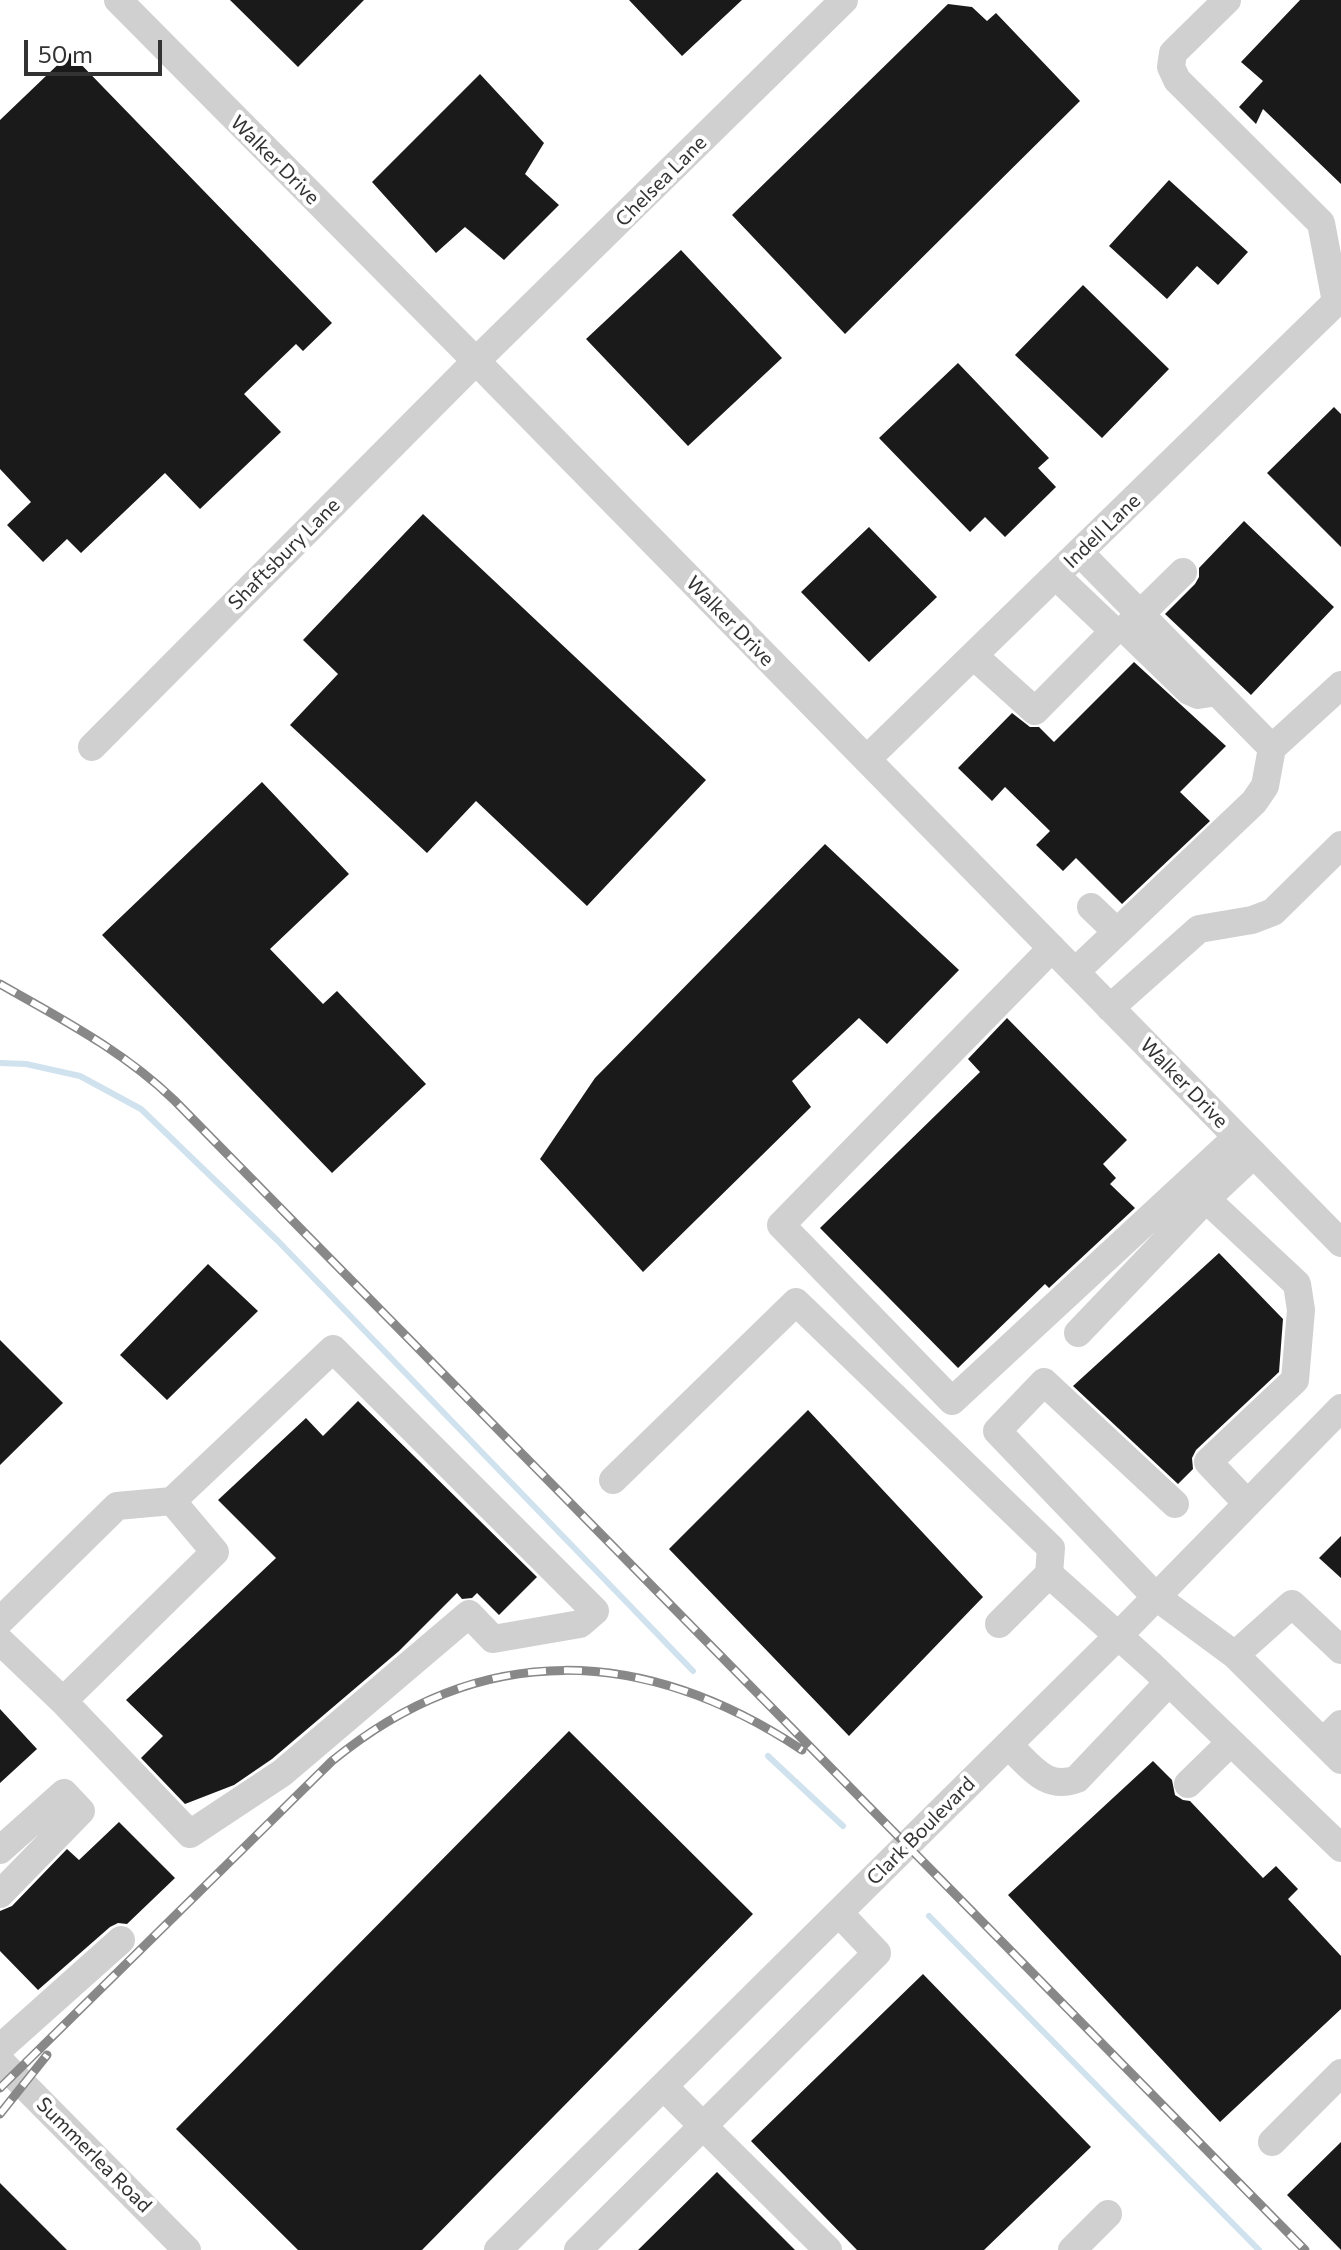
<!DOCTYPE html>
<style>
body{margin:0}
#map{position:relative;width:1341px;height:2250px;overflow:hidden;background:#fff;font-family:Commissioner,sans-serif}
canvas{display:block}
.scale{position:absolute;left:24px;top:40px;width:138px;height:36px;box-sizing:border-box;border:4px solid #333;border-top:0;padding-left:10px;font-size:24px;line-height:28px;white-space:nowrap;color:#333;-webkit-text-stroke:6px #fff;paint-order:stroke}
</style>
<div id="map">
<canvas width="1341" height="2250"></canvas>
<div class="scale">50 m</div>
</div>
<script>
const c = document.querySelector('canvas').getContext('2d');
c.lineJoin = 'round';
function stroke(path, color, width, dash) {
  c.strokeStyle = color;
  c.lineWidth = width;
  c.lineCap = dash ? 'butt' : 'round';
  c.setLineDash(dash || []);
  c.stroke(path);
}
function fillPath(path, color) {
  c.fillStyle = color;
  c.fill(path, 'evenodd');
}
function drawText(font, color, halo, rows, align = 'center') {
  c.font = font + ' Commissioner,sans-serif';
  c.lineWidth = 8;
  c.setLineDash([]);
  c.textBaseline = 'middle';
  c.strokeStyle = halo;
  c.fillStyle = color;
  for (const [text, x, y, turn = 0] of rows) {
    c.save();
    c.translate(x, y);
    c.rotate((+turn || 0) * Math.PI / 180);
    c.textAlign = isNaN(turn) ? turn : align;
    if (halo) c.strokeText(text, 0, 0);
    c.fillText(text, 0, 0);
    c.restore();
  }
}
stroke(new Path2D(`
 M0,1063L26,1064L80,1076L141,1109L278,1241L693,1671
 M768,1756L843,1826
 M929,1916L1259,2250`), '#cfe2ee', 6);
fillPath(new Path2D(`
 M230,0H364L298,67Z
 M629,0H742L682,56Z
 M1300,0H1341V184L1263,109L1256,124L1239,107L1263,81L1241,62Z
 M948,4L972,7L987,21L996,13L1080,101L845,334L732,215Z
 M70,53L332,323L303,351L296,344L244,394L281,432L200,509L165,473L81,553L67,539L43,562L7,525L31,502L0,469V120Z
 M480,74L544,143L525,174L559,205L504,260L465,227L436,253L372,182Z
 M1169,180L1248,252L1218,285L1197,266L1167,299L1109,246Z
 M681,250L782,358L688,446L586,339Z
 M1083,285L1169,369L1102,438L1015,355Z
 M958,363L1049,458L1038,468L1056,487L1005,537L985,517L970,532L879,438Z
 M1334,407L1341,414V547L1267,473Z
 M423,514L706,780L587,906L476,801L427,853L290,725L338,674L303,640Z
 M1244,521L1334,607L1251,695L1165,614L1195,584L1199,577V568Z
 M869,527L937,597L869,662L801,592Z
 M1134,662L1226,746L1180,792L1210,821L1122,904L1076,858L1063,871L1036,845L1050,831L1005,787L992,801L958,768L1012,713L1030,727H1039L1054,742Z
 M262,782L349,874L270,949L323,1004L337,991L426,1084L332,1173L102,935Z
 M825,844L959,970L887,1044L859,1018L792,1081L811,1107L643,1272L540,1159L595,1078Z
 M1007,1018L1127,1140L1103,1164L1116,1178L1110,1184L1135,1208L1049,1288L1045,1284L958,1368L820,1228L980,1072L968,1059Z
 M1219,1253L1283,1319L1279,1372L1196,1450L1192,1458L1193,1469L1178,1484L1073,1386Z
 M208,1264L258,1311L167,1400L120,1355Z
 M0,1340L63,1403L0,1465Z
 M358,1401L537,1577L499,1615L477,1593L472,1598L462,1599L457,1593L399,1651L272,1759L234,1785L185,1804L141,1758L163,1736L126,1700L276,1558L218,1500L306,1418L323,1436Z
 M808,1410L983,1597L849,1736L669,1549Z
 M1341,1536V1578L1319,1558Z
 M0,1709L37,1749L0,1783Z
 M569,1731L753,1914L422,2250H298L176,2129Z
 M1153,1761L1172,1780L1175,1795L1183,1800L1190,1801L1263,1878L1276,1866L1298,1889L1288,1899L1341,1956V2009L1220,2122L1008,1895Z
 M119,1822L175,1878L127,1924L118,1923L110,1927L38,1990L0,1951V1911L12,1906L67,1849L79,1860Z
 M923,1974L1091,2147L984,2250H857L751,2141Z
 M1341,2142V2250L1287,2195Z
 M717,2172L795,2250H638Z
 M0,2183L67,2250H0Z`), '#1a1a1a');
stroke(new Path2D(`
 M118,0L476,361L1341,1243
 M1080,553L1272,748L1341,685
 M1129,625L1183,572
 M1125,629L1189,691L1198,695L1217,692
 M974,656L1035,711L1114,631L1056,576
 M92,747L476,361L844,0
 M867,759L1336,302L1321,223L1177,80L1171,67L1173,53L1227,0
 M1091,907L1117,932
 M1052,948L781,1225L952,1401L1237,1137
 M1075,972L1254,802L1265,786L1272,748
 M1110,1008L1199,929L1252,920L1273,912L1341,845
 M1206,1199L1254,1154
 M1078,1333L1206,1199L1297,1284L1301,1310L1295,1380L1208,1462L1247,1503
 M613,1480L796,1302L1051,1548L1049,1574
 M1175,1504L1044,1382L997,1431L1155,1596L1235,1655L1341,1760
 M0,1621L117,1506L172,1501L215,1552L63,1701L190,1834L282,1773L469,1614L493,1639L580,1624L595,1611L333,1349L172,1501
 M999,1624L1049,1574L1152,1666L1341,1848
 M0,1641L63,1701
 M1235,1655L1292,1604L1341,1650
 M1323,1742L1341,1724
 M1008,1745C1030,1765 1045,1791 1077,1779L1169,1682
 M1188,1784L1231,1742
 M0,1850L64,1793L81,1811L0,1894
 M0,2048L121,1940
 M0,2061L187,2250
 M1272,2142L1341,2073
 M498,2250L1118,1636L1341,1408
 M578,2250L703,2126L664,2087
 M828,2250L703,2126L877,1953L839,1913
 M1072,2250L1108,2214`), '#d0d0d0', 28);
const rail = new Path2D(`
 M0,984C61,1019 122,1050 174,1100L1305,2250
 M0,2088L332,1761C482,1638 645,1646 802,1750
 M0,2114L47,2055`);
stroke(rail, '#888', 9);
stroke(rail, '#fff', 6, [18]);
drawText('20px', '#333', '#fff', [
 ["Walker Drive",275,160,45],
 ["Chelsea Lane",661,181,-45],
 ["Indell Lane",1102,531,-44],
 ["Shaftsbury Lane",284,554,-45],
 ["Walker Drive",730,621,46],
 ["Walker Drive",1184,1083,46],
 ["Clark Boulevard",921,1831,-45],
 ["Summerlea Road",94,2155,45]
]);
</script>
